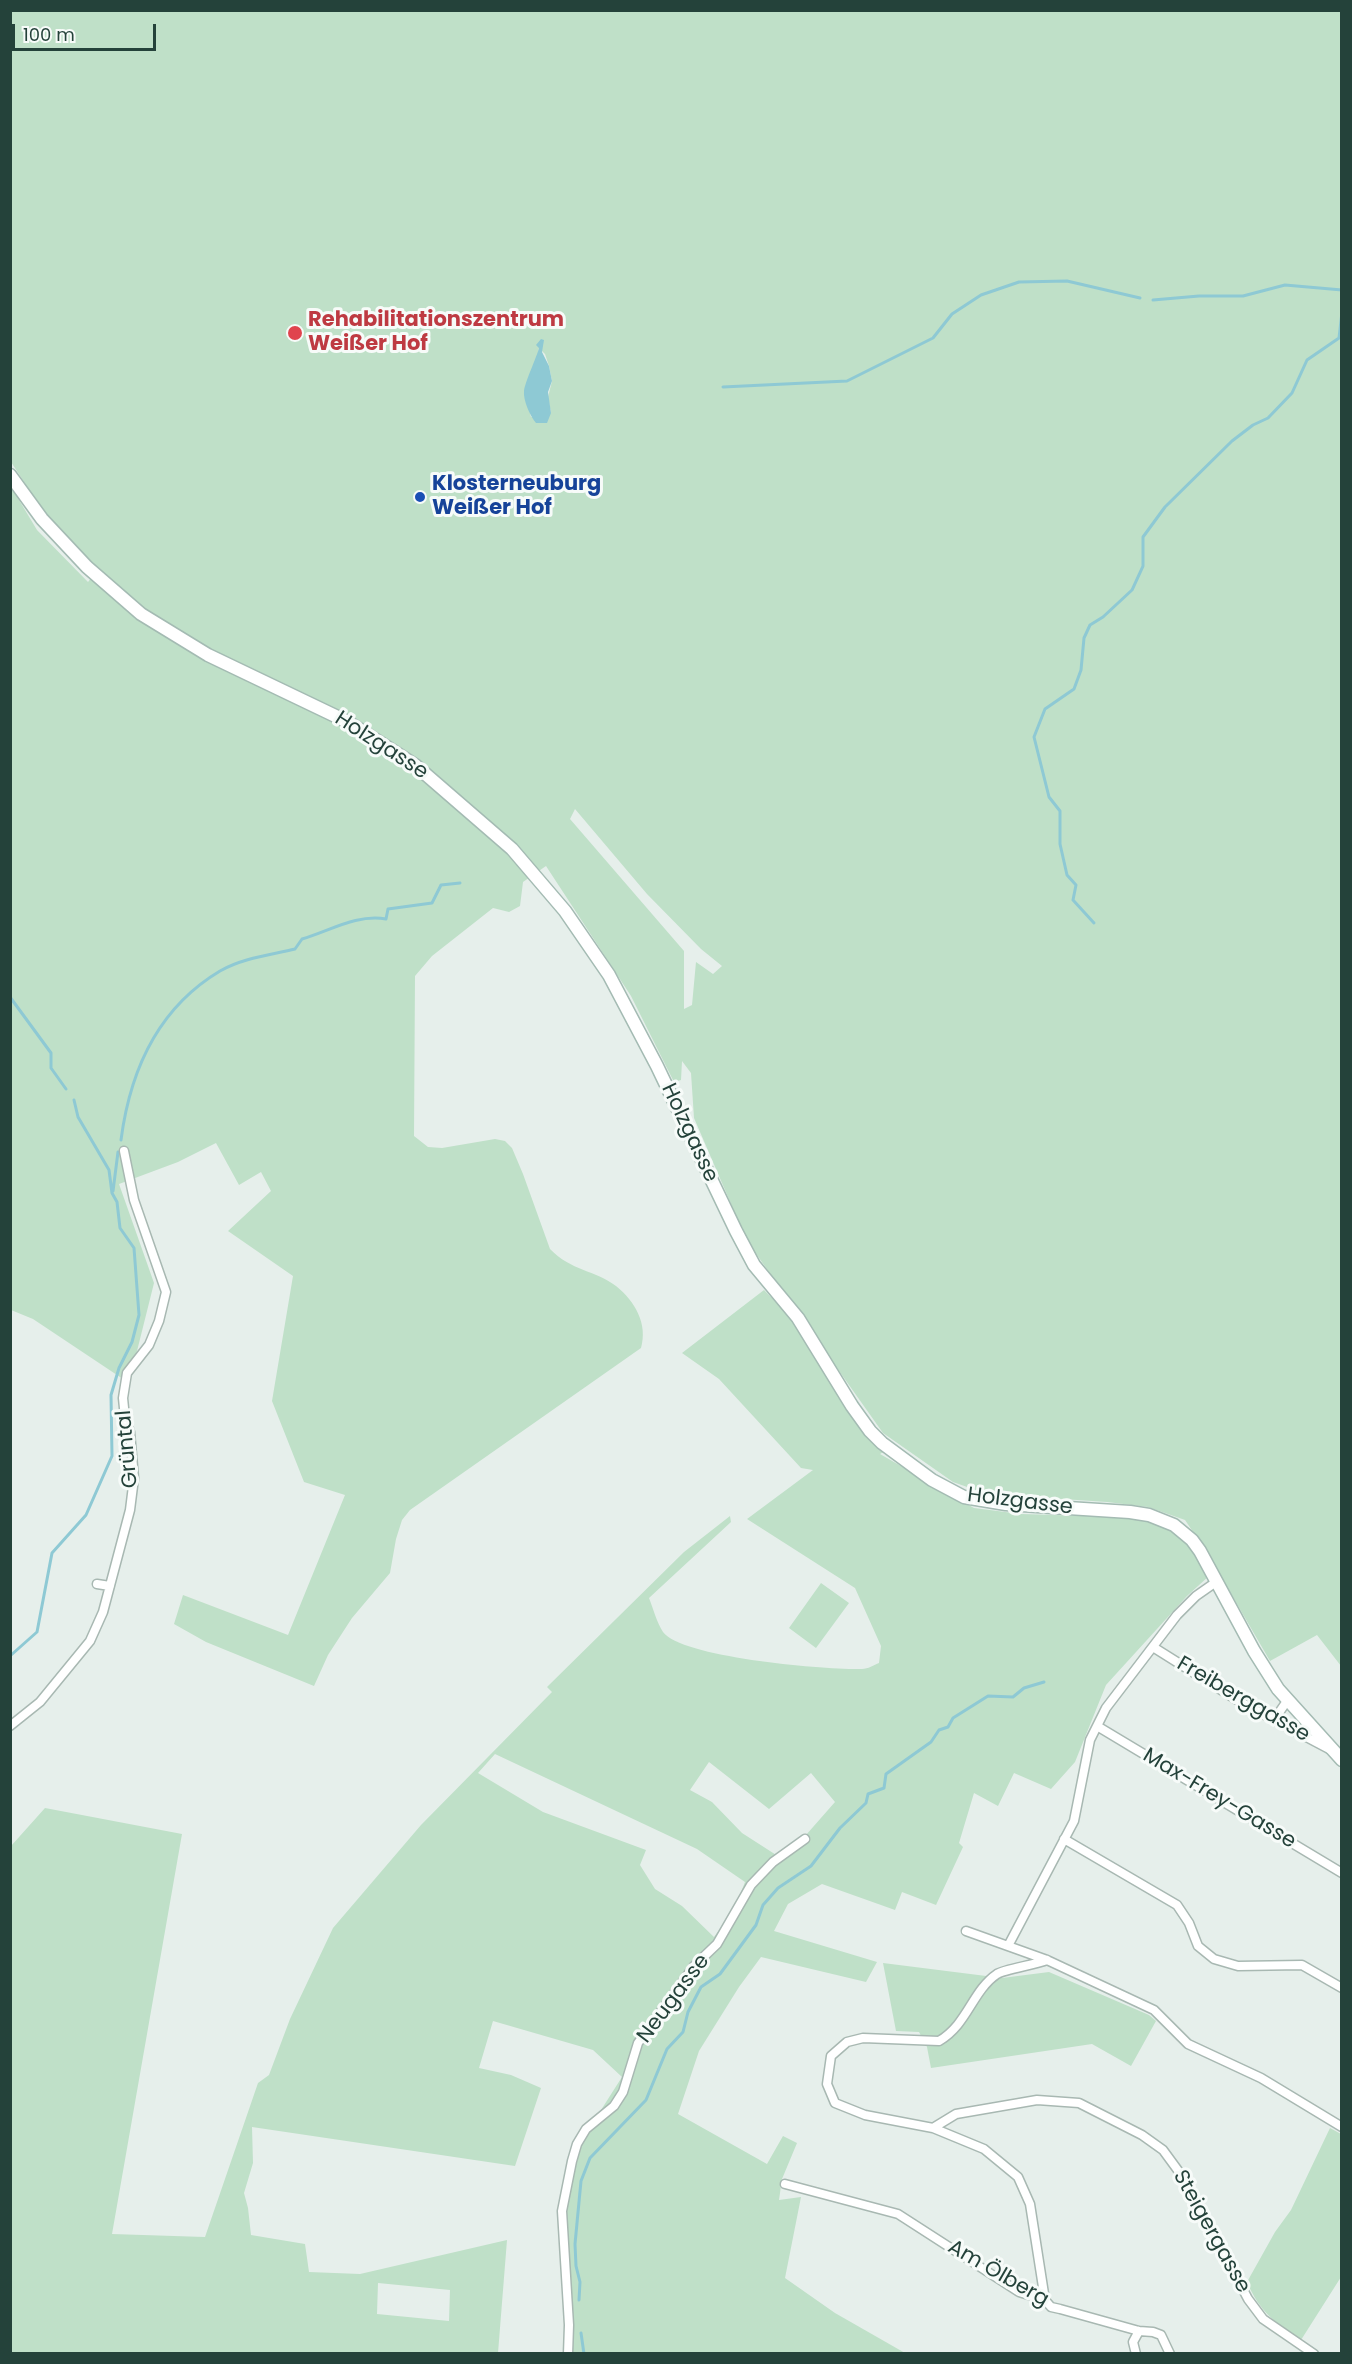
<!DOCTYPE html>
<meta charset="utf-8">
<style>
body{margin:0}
#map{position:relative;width:1352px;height:2364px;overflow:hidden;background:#e6efeb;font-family:Poppins,sans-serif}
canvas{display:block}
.frame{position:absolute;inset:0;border:12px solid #24423a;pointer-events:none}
.scale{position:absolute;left:12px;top:24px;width:144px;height:27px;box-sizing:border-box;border:3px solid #24423a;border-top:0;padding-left:8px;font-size:18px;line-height:21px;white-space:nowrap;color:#24423a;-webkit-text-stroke:4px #f7fbf9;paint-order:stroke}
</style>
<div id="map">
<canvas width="1352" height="2364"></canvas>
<div class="frame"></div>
<div class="scale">100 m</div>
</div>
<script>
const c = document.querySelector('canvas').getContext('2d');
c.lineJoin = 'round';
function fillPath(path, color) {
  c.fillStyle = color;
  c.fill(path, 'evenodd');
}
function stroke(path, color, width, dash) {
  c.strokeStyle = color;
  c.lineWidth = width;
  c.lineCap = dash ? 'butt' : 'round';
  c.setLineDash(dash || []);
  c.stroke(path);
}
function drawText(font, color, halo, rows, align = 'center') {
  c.font = font + ' Poppins,sans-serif';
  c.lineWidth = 6;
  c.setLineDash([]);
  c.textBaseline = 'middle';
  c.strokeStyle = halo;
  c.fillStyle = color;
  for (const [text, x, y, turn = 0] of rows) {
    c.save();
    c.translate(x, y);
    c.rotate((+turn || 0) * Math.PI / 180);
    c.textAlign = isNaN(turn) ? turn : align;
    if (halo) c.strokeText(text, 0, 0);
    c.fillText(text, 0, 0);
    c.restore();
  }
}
fillPath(new Path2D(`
 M11,11H1341V1666L1317,1635L1270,1661L1208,1554L1185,1520L1148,1507L1107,1502L987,1494L953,1482L883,1433L747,1241L694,1118L691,1073L682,1061L681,1080L674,1082L631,996L546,866L523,882L520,906L509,912L493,908L432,956L415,976L414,1136L428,1147L442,1148L495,1139L505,1141L512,1148L523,1174L550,1249C571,1271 595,1270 616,1286C635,1301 648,1324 641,1348L410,1510L402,1520L396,1539L390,1573L352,1618L328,1655L314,1686L206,1642L174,1624L183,1595L288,1635L345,1495L304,1482L272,1401L293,1276L228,1231L271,1191L261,1172L239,1185L216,1143L178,1162L119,1184L154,1283L129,1383L33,1319L11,1310L10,485L37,530L88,582L97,570L53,526L11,462ZM539,348L545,354L549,366L552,381L548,397L551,413L531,417L528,405ZM575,809L647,894L701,949L722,966L713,974L696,962L692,1005L684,1009V951L570,819Z
 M764,1290C812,1337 847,1396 885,1451L880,1454L974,1508L1021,1514L1126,1517L1161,1523L1180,1534L1193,1549L1209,1576L1187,1596L1106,1685L1075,1762L1051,1789L1014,1773L998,1806L974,1793L959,1843L963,1847L936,1905L902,1892L895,1910L822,1884L788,1904L774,1931L877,1962L866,1982L761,1957L739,1987L699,2051L678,2114L767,2164L783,2136L797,2143L782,2179L779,2200L801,2197L785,2278L835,2313L905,2353H566L561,2210L582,2128L601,2110L622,2077L593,2050L493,2021L479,2068L511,2075L541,2088L515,2166L252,2127L253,2163L244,2193L248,2208L251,2235L305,2244L309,2272L360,2274L507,2240L498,2353L11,2354V1846L45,1808L182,1834L112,2234L205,2237L258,2083L269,2075L290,2019L333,1928L421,1825L552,1692L547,1687L684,1552L730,1516L731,1522L649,1598C653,1608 657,1623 663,1632C682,1658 828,1670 862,1669C868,1669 874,1665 879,1663L881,1646L855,1588L747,1519L813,1470L801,1468L719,1379L682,1353ZM495,1754L697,1849L745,1882L734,1910L714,1937L682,1906L655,1889L640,1865L646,1850L543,1812L478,1773ZM709,1762L769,1809L811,1773L835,1802L784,1860L742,1833L712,1802L690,1790ZM378,2283L450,2290L449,2321L377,2314Z
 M821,1583L849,1603L816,1648L789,1628Z
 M883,1963L1002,1978L1049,1972L1149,2015L1156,2021L1131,2066L1092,2044L931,2068L927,2047L919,2032L896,2031Z
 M1330,2128L1341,2134V2277L1301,2340C1274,2322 1260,2312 1247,2282L1275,2232L1291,2210Z`), '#bfe0c8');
fillPath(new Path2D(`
 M541,339L544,340L542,352L549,366L552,381L548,392L551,413L547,423H536C530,416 523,400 524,391C525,382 536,359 539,348L536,345Z`), '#8ec9d4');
stroke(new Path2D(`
 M1153,300L1199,296H1243L1285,285L1342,290
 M723,387L847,381L933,338L952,314L981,295L1019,282L1067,281L1140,298
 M1094,923L1073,900L1076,885L1067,875L1060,844V811L1049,797L1034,737L1045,709L1074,689L1081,670L1084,638L1090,625L1103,617L1132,590L1143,566V537L1165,507L1232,441L1253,425L1268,418L1292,393L1307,360L1339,338L1342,312
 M10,997L51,1053V1068L66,1089
 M121,1140C130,1071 158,1008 220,971C243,958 270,955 295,949L302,939C330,931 356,914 386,919L388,909L432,903L441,885L460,883
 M113,1191L118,1152
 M10,1656L37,1632L52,1553L86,1515L112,1456L111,1395L119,1368L132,1342L139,1315L134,1248L120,1228L117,1202L112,1193L109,1170L78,1117L74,1100
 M579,2300L580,2282L576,2266L575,2244L581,2181L590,2158L646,2100L667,2049L683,2032L688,2012L701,1987L720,1974L756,1925L763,1905L778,1888L811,1866L840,1828L866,1803L868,1794L884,1788L886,1774L931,1742L939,1730L948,1727L953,1718L988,1696L1013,1697L1024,1688L1044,1682
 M581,2333L584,2354`), '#8ec9d4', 3);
const street = new Path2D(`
 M97,1584L110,1586
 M1153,1647L1242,1703L1329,1749
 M1274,1720L1287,1701
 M10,1726L40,1702L90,1641L103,1612L130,1510L134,1478L130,1432L125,1418L123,1398L127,1373L149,1345L159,1321L166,1292L134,1200L124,1151
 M1097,1726L1342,1873
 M1064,1839L1177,1905L1189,1923L1198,1946L1214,1959L1238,1966L1302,1965L1342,1988
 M966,1931L1047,1960L1154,2010L1188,2044L1261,2078L1342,2127
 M1008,1946L1074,1821L1090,1740L1106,1708L1177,1615L1196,1596L1216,1582
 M933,2128L956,2114L1037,2100L1079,2103L1142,2135L1163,2150L1185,2180L1248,2299L1263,2319L1314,2354
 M785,2184L898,2214L1019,2292L1045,2300L1051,2307L1060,2309L1139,2331L1153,2332L1161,2335L1170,2354
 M1045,2300L1030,2204L1018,2177L984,2149L933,2128L865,2115L835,2103L827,2084L831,2056L847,2042L863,2038L939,2041C968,2024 972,1991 997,1974C1005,1969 1034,1965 1047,1960
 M568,2354L569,2325L562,2211L572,2161L577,2144L586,2129L614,2106L623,2092L638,2043L694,1966L717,1944L751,1885L773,1862L805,1839
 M1136,2354L1133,2342L1139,2331`);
const secondary = new Path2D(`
 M10,475L42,519L87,567L141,614L208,655L348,722L415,765L512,849L565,911L609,975L657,1066L736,1231L754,1265L798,1318L852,1406L870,1431L882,1443L932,1480L964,1497L1006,1504L1130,1512L1149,1515L1174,1525L1192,1540L1200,1551L1254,1651L1278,1689L1342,1760`);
stroke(street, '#a8b8b2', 11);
stroke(secondary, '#a4bbb3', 15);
stroke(street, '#fff', 8);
stroke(secondary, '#fff', 12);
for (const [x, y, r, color] of [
 [295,333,8,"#e0444e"],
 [420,497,6,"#1a4fb4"]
]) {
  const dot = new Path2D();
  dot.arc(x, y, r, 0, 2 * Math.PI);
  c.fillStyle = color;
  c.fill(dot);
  stroke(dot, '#f7fbf9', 2);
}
drawText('bold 21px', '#be3a42', '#f7fbf9', [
 ["Rehabilitationszentrum",308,321],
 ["Weißer Hof",308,345]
], 'left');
drawText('bold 21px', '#164399', '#f7fbf9', [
 ["Klosterneuburg",432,485],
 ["Weißer Hof",432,509]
], 'left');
drawText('21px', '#24423a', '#f7fbf9', [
 ["Holzgasse",381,746,33],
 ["Holzgasse",689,1133,65],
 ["Grüntal",128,1449,-95],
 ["Holzgasse",1020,1502,7],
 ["Freiberggasse",1243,1700,30],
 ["Max-Frey-Gasse",1219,1799,31],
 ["Neugasse",674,1999,-53],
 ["Steigergasse",1211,2232,61],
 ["Am Ölberg",998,2274,30]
]);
</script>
